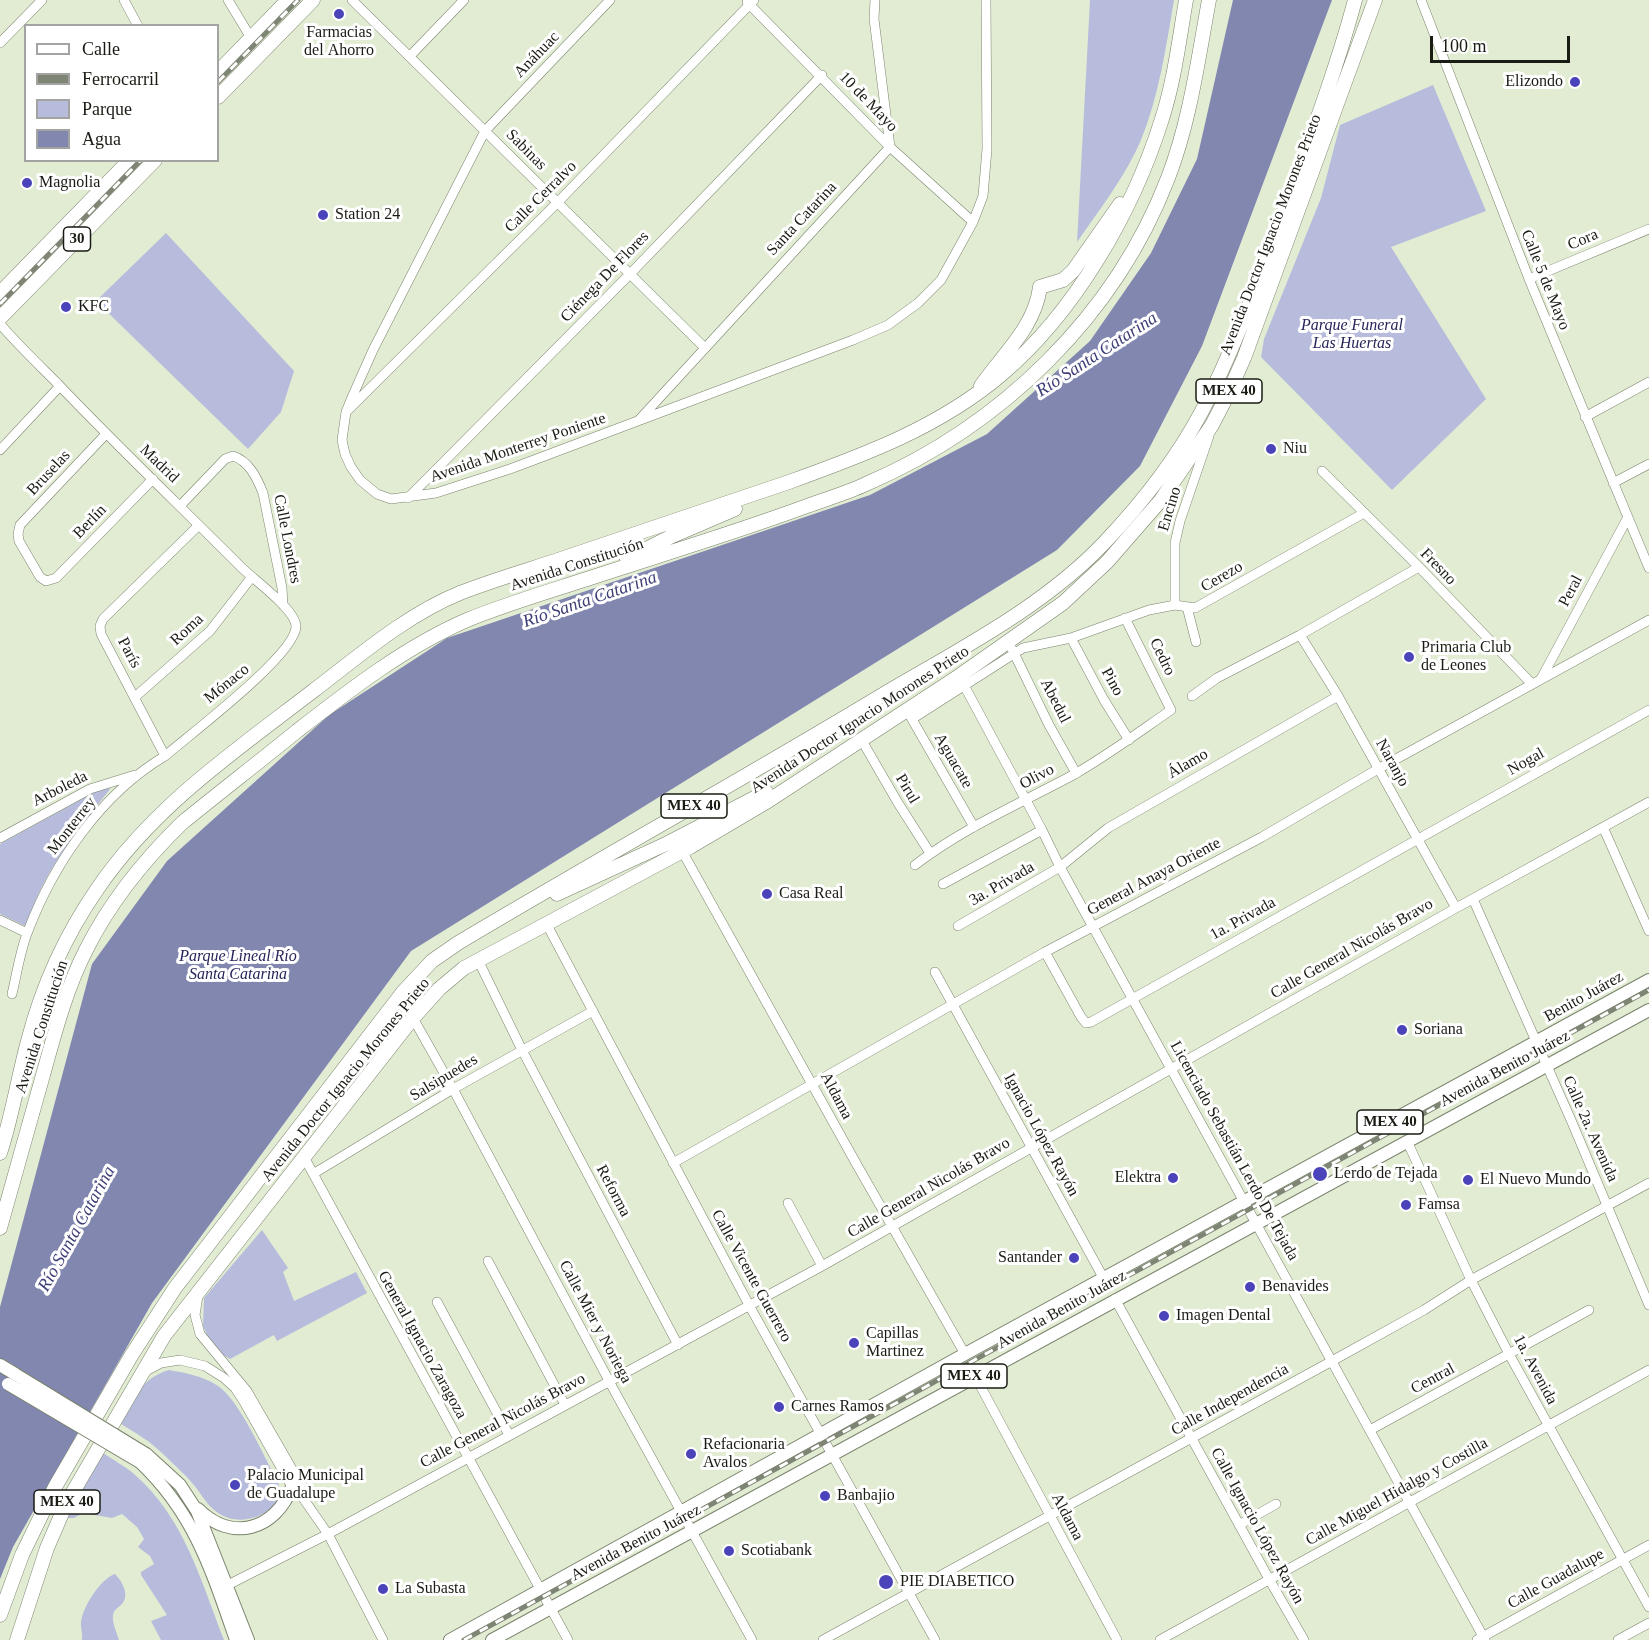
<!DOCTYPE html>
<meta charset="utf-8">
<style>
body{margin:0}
#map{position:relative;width:1649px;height:1640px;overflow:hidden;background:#e1ecd3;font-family:"Times New Roman",serif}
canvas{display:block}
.legend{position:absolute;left:24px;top:24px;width:195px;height:138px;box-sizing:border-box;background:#fff;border:2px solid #a3a4a1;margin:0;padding:8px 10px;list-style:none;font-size:18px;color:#181c13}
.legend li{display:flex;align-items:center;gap:12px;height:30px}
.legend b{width:30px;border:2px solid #a3a4a1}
.scale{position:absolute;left:1430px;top:36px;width:140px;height:27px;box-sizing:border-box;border:3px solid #181c13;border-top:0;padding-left:8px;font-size:18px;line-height:21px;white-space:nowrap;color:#181c13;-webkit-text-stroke:4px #fff;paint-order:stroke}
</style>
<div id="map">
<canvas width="1649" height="1640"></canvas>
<ul class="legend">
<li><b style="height:8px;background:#fff"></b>Calle</li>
<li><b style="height:8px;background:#7e8574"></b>Ferrocarril</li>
<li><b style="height:16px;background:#b8bcdc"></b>Parque</li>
<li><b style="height:16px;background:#8287b0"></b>Agua</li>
</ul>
<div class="scale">100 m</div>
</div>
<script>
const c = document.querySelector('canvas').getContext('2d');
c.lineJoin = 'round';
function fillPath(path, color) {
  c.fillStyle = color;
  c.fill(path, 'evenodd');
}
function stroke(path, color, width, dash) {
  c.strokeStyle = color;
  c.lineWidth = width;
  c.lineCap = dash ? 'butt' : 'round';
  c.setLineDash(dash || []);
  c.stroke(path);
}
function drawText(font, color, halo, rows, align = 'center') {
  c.font = font + ' "Times New Roman",serif';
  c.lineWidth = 6;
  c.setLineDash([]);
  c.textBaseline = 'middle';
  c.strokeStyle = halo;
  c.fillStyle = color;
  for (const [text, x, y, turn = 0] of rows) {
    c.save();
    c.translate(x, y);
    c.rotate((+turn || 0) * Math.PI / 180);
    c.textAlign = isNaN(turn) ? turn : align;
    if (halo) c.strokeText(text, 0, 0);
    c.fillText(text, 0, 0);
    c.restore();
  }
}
fillPath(new Path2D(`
 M1090,0H1174C1166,47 1159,96 1141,140C1125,177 1100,209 1077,242Z
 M1433,85L1486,211L1391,247L1486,399L1392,490L1261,357L1264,339L1321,198L1340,125Z
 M166,233L294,371L281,412L248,449L96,301Z
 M109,787L110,789C77,832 42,872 27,925L25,926L0,914V844L102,788Z
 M262,1230L288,1268L283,1272L294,1301L356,1272L367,1293L277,1341L274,1335L230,1359L223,1355L208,1337L203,1326L204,1298Z
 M169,1370C186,1373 203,1376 218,1386C239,1399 265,1459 278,1482C281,1492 280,1500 272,1507C256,1522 230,1525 213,1509C205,1502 200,1492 193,1484C184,1473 173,1464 163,1454C151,1442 136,1433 121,1424C135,1399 139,1379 169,1370Z
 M103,1453C113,1460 125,1466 134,1474C184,1517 201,1581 224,1640H161L151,1621L167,1615L141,1575V1572L154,1564L150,1556L138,1547L144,1539L137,1527L122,1514L112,1518L83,1513L74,1518H66Z
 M115,1574C122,1581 130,1595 122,1604C118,1608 113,1610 113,1616C112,1623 117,1633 119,1640H82C83,1634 81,1631 81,1625C80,1610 101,1578 115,1574Z`), '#b8bcdc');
fillPath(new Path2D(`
 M1233,0H1332L1202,346L1140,466L1057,550L411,951L152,1303L13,1547L0,1579V1307L92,964L167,861L329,715L447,638L870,495L987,434L1090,341L1151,253L1197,159Z`), '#8287b0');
const minor = new Path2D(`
 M124,0L138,26
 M228,0L251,38
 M352,0L704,347
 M610,0L485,131L373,350L353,395L346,412L342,440L345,454L351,467L360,480L377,494L391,499L436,493L510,469L853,340L888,325L918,303L941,280L973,222L983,196L987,149L986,0
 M1421,0L1529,279L1649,568
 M747,2L890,147L973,222
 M0,43L42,0
 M410,56L464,0
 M1529,279L1649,229
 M0,324C18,345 38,364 57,383C117,446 180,506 241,567C254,580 295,609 296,626C297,654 189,735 165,756C101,794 54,863 28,931C20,951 17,973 12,994
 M348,410L557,203L754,0
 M1585,417L1649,382
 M639,420L890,147L874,19L875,0
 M106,434L20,525L18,534L19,541L40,577L46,581L56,578L153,479
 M0,450L60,386
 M1322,471L1419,567L1532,684
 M1613,483L1649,464
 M408,498L630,274L822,75
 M180,506L225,459L233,456C249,461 257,478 263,493L282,588L283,605
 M1175,605V543L1180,521L1209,436
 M1187,607L1196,642
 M1300,635L1338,696L1456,908
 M1071,638L1104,700L1129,740
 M1012,649L1049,725L1076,773
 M959,676L1042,830L1060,867L1485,1640
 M1541,679L1628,517
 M1192,696L1217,678L1300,635L1419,567
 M135,697L210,631L251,578
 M909,714L974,827
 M912,719L1023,648L1071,638L1149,610L1175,605L1195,608L1364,513
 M861,739L898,803L930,853
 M165,756L101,634L100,626L103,619L199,525
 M1603,827L1649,931
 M0,838L90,789L135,775
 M682,851L857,1165L965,1354
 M915,865C963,828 1021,803 1075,774C1108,755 1139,732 1171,710L1125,618
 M943,884L1042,830
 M1473,899L1571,1120L1649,1305
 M0,920L27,933
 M546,923L749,1305L935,1640
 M958,926L1060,867L1108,828L1338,696
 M1045,952L1081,1017L1086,1023L1091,1022L1649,710
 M478,960L522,1050L678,1345
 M935,972L1104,1279
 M413,1018L453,1089L615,1392L752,1640
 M1407,1141L1471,1280L1509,1354L1649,1607
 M304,1157L568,1640
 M673,1163L1045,952L1262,837L1378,769L1649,620
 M313,1174L453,1089L593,1011
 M788,1203L822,1266
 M488,1261L565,1405
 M198,1296L195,1315L200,1334L247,1391L300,1483L299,1487
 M1115,1299L1269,1579L1304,1640
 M437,1302L509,1435
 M144,1372L161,1363L180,1360L205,1366L224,1378L235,1388L243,1400L292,1487L298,1491L328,1534L383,1640
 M975,1376L1117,1640
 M1370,1430L1589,1310
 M1239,1525L1276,1504
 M222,1588L328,1534L822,1266L1456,908L1649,802
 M823,1640L1332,1361L1424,1310L1471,1280L1649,1183
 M1160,1640L1649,1370
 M1477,1640L1649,1545
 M1618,1640L1649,1623`);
const major = new Path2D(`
 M0,1365L15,1374
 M146,1454L180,1485L197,1511L248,1640
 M140,1462C195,1514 212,1571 236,1640
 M198,1509C232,1543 275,1530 292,1487L300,1483
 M450,1640L965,1354L1649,980
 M492,1640L1649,1010`);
const highway = new Path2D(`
 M218,72L288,0
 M218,97L313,0
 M0,293L130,160
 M0,318L155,160
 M981,386C1003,354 1035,327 1040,287L1063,280L1073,271L1120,204
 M627,559L672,536L735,509
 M557,894L668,843L766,792
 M0,1153C12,1117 18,1078 28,1041C42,987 66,934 98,888C154,806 235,751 313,691C359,656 406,615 460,593C493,580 528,570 561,559C637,533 713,508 789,482C864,455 940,427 1002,374C1075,312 1132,213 1161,122C1174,83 1179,41 1186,0
 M0,1228C14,1177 29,1126 43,1075C55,1032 66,989 86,950C110,902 144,860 182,823C220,792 259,762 297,731C351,689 405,647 467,620C506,604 547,592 587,579C660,555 734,533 807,506C826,499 847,493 866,484C1001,426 1115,316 1168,178C1190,121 1198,60 1209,0
 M0,1615L22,1555L55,1487L131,1356L175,1288L403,992L432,961L458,943C599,859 743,779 884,694C960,649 1043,607 1104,543C1141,504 1177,458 1202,411C1236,346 1260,276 1285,208C1310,139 1336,71 1355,0
 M17,1640L47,1548L66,1504L164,1336L413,1018L439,989L464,968L690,847L768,801L959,676L1063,603L1107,562L1161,500L1212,425L1228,394L1244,358L1375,0`);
stroke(minor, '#79836c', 10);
stroke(major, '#79836c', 14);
stroke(highway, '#79836c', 15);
stroke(minor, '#fff', 9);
stroke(major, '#fff', 12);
stroke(highway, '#fff', 14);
const rail = new Path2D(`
 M218,82L298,0
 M0,304L141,160
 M464,1640L1649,990`);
stroke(rail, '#7e8574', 5);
stroke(rail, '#fff', 3, [9]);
const majorBridge = new Path2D(`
 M15,1374L146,1454
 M8,1384L140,1462`);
stroke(majorBridge, '#79836c', 14, []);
stroke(majorBridge, '#fff', 12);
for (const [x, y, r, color] of [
 [339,14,6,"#4b43b9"],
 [1575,82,6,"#4b43b9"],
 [27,183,6,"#4b43b9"],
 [323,215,6,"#4b43b9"],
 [66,307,6,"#4b43b9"],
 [1271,449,6,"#4b43b9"],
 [1409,657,6,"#4b43b9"],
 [767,894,6,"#4b43b9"],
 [1402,1030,6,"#4b43b9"],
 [1320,1174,8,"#4b43b9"],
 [1173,1178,6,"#4b43b9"],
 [1468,1180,6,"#4b43b9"],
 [1406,1205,6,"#4b43b9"],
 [1074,1258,6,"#4b43b9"],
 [1250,1287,6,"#4b43b9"],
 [1164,1316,6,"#4b43b9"],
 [854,1343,6,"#4b43b9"],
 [779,1407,6,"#4b43b9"],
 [691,1454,6,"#4b43b9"],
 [235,1485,6,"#4b43b9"],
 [825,1496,6,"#4b43b9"],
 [729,1551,6,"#4b43b9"],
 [886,1582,8,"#4b43b9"],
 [383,1589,6,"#4b43b9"]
]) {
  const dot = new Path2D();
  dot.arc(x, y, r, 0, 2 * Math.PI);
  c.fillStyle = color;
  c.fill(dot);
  stroke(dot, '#fff', 2);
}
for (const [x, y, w] of [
 [77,239,27],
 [1229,391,66],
 [694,806,66],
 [1390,1122,66],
 [974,1376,66],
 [67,1502,66]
]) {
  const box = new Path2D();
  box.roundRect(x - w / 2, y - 12, w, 24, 4.5);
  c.fillStyle = '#fff';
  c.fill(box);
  stroke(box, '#181c13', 1.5);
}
drawText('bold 15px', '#181c13', null, [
 ["30",77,239],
 ["MEX 40",1229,391],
 ["MEX 40",694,806],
 ["MEX 40",1390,1122],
 ["MEX 40",974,1376],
 ["MEX 40",67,1502]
]);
drawText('16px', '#181c13', '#fff', [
 ["Farmacias",339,33,"center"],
 ["del Ahorro",339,51,"center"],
 ["Elizondo",1563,82,"right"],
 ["Magnolia",39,183],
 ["Station 24",335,215],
 ["KFC",78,307],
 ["Niu",1283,449],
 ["Primaria Club",1421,648],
 ["de Leones",1421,666],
 ["Casa Real",779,894],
 ["Soriana",1414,1030],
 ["Lerdo de Tejada",1334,1174],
 ["Elektra",1161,1178,"right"],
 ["El Nuevo Mundo",1480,1180],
 ["Famsa",1418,1205],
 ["Santander",1062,1258,"right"],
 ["Benavides",1262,1287],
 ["Imagen Dental",1176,1316],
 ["Capillas",866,1334],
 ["Martinez",866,1352],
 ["Carnes Ramos",791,1407],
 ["Refacionaria",703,1445],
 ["Avalos",703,1463],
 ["Palacio Municipal",247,1476],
 ["de Guadalupe",247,1494],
 ["Banbajio",837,1496],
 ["Scotiabank",741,1551],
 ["PIE DIABETICO",900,1582],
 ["La Subasta",395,1589]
], 'left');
drawText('16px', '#181c13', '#fff', [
 ["Anáhuac",537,55,-46],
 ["10 de Mayo",868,102,46],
 ["Sabinas",526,150,45],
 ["Calle Cerralvo",541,197,-45],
 ["Santa Catarina",802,219,-47],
 ["Avenida Doctor Ignacio Morones Prieto",1271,235,-69],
 ["Cora",1583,240,-23],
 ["Ciénega De Flores",605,277,-46],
 ["Calle 5 de Mayo",1545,280,68],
 ["Avenida Monterrey Poniente",518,448,-19],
 ["Madrid",159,464,44],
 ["Bruselas",49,473,-47],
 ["Encino",1170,509,-73],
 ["Berlín",90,522,-46],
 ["Calle Londres",287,539,79],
 ["Avenida Constitución",577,565,-18],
 ["Fresno",1438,567,46],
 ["Cerezo",1222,577,-30],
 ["Peral",1571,591,-62],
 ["Roma",187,630,-43],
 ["París",129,653,62],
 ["Cedro",1162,657,64],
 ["Pino",1112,682,61],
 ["Mónaco",227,684,-39],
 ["Abedul",1055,701,63],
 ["Avenida Doctor Ignacio Morones Prieto",860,720,-33],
 ["Aguacate",953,761,60],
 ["Nogal",1526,762,-29],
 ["Naranjo",1392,763,61],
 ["Álamo",1188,764,-30],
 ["Olivo",1037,777,-28],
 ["Arboleda",60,789,-27],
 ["Pirul",907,789,59],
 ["Monterrey",72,826,-52],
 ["General Anaya Oriente",1154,877,-28],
 ["3a. Privada",1002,884,-30],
 ["1a. Privada",1243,919,-29],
 ["Calle General Nicolás Bravo",1352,949,-30],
 ["Benito Juárez",1584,997,-29],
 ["Avenida Constitución",42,1027,-72],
 ["Avenida Benito Juárez",1505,1069,-28],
 ["Salsipuedes",444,1078,-31],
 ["Avenida Doctor Ignacio Morones Prieto",346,1080,-51],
 ["Aldama",836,1096,62],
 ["Calle 2a. Avenida",1590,1129,66],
 ["Ignacio López Rayón",1041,1135,61],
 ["Licenciado Sebastián Lerdo De Tejada",1234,1151,61],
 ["Calle General Nicolás Bravo",929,1188,-30],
 ["Reforma",613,1191,62],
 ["Calle Vicente Guerrero",751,1276,61],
 ["Avenida Benito Juárez",1062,1310,-29],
 ["Calle Mier y Noriega",595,1322,62],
 ["General Ignacio Zaragoza",422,1345,61],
 ["1a. Avenida",1535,1370,62],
 ["Central",1433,1379,-28],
 ["Calle Independencia",1230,1400,-29],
 ["Calle General Nicolás Bravo",503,1421,-28],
 ["Calle Miguel Hidalgo y Costilla",1397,1492,-29],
 ["Aldama",1067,1517,62],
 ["Calle Ignacio López Rayón",1257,1526,61],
 ["Avenida Benito Juárez",636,1543,-28],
 ["Calle Guadalupe",1556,1579,-29]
]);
drawText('italic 16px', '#26255a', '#fff', [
 ["Parque Funeral",1352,326],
 ["Las Huertas",1352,344],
 ["Parque Lineal Río",238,957],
 ["Santa Catarina",238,975]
]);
drawText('italic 18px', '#3d3f76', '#fff', [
 ["Río Santa Catarina",1097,355,-33],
 ["Río Santa Catarina",590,600,-19],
 ["Río Santa Catarina",77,1229,-61]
]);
</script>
